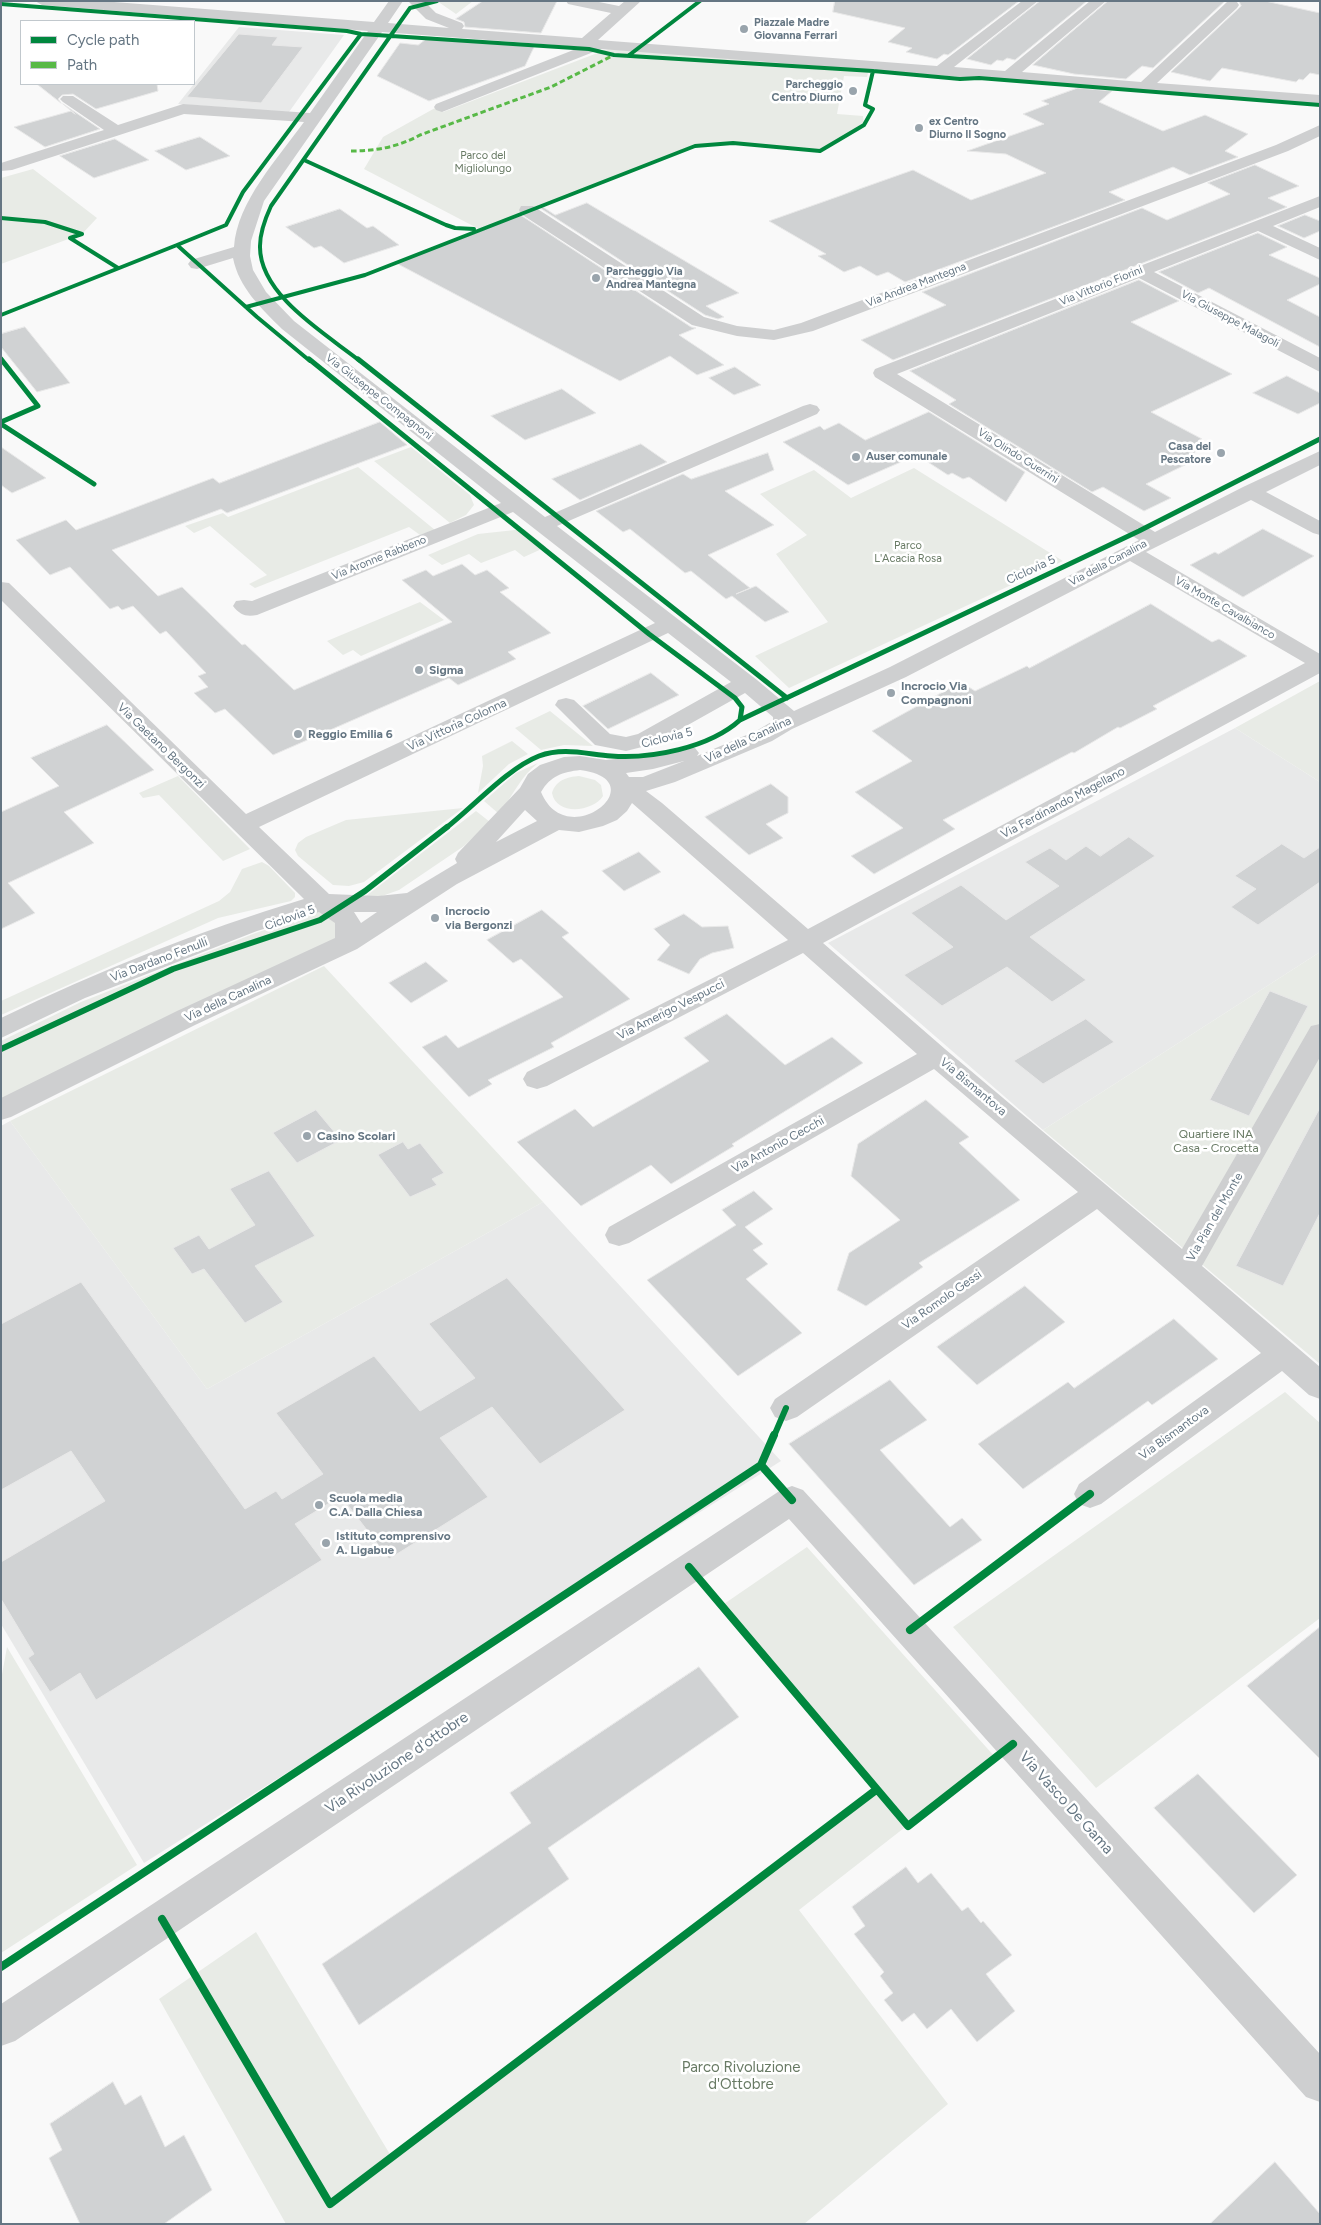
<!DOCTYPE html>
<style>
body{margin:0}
#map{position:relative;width:1321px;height:2225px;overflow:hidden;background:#f9f9f9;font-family:Figtree,sans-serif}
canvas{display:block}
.frame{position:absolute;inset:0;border:2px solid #657683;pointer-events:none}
.legend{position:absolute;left:20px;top:20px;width:175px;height:65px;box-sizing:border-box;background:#fff;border:1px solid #c1c8cd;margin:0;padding:6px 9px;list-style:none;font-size:15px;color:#657683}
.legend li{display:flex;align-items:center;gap:10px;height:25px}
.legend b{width:25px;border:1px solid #c1c8cd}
</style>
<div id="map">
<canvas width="1321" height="2225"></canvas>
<div class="frame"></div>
<ul class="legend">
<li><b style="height:6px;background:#00873e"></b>Cycle path</li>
<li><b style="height:6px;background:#58b947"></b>Path</li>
</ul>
</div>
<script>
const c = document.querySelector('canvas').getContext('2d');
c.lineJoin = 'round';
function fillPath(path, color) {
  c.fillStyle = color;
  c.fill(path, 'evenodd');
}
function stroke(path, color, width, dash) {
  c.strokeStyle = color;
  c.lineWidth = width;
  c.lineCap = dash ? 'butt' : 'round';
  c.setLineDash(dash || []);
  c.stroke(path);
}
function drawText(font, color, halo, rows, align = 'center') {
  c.font = font + ' Figtree,sans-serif';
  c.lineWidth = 5;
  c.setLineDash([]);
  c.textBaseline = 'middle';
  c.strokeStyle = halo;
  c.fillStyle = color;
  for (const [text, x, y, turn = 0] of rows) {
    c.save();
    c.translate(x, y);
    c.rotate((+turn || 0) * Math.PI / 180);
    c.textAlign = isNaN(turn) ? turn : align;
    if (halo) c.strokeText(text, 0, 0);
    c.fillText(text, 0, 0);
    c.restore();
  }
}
fillPath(new Path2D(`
 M239,27L344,35L289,112L178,104Z
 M1235,728L1320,782V952L1043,1130L828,943Z
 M10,1121L207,1389L543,1202L781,1461L144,1863L1,1624V1126Z`), '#e8e9e9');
fillPath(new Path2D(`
 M437,1H473L456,14Z
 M608,49L869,69L867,77L844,76L837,114L863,116L864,125L820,151L733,143L695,146L479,229L364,169L383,137L435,108L443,112Z
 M33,169L97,218L82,234L1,264V178Z
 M411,447L470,495L474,505L466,515L450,523L374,461Z
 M358,467L435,530L420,535L409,527L255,588L249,584L267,575L210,526L194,533L185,526L223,513L228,517Z
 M914,468L1063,561L789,688L755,656L828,622L776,554L807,535L760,494L814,470L851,498Z
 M524,529L546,547L524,557L515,550L481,563L469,554L442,565L428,555L478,534Z
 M420,602L444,620L361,656L353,650L343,655L327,641Z
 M1320,681V782L1235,728Z
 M550,711L593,746L564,745L541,750L515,728Z
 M512,741L528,754L509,764L478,793L483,766L482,756Z
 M538,763C521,776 512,797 499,814L484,801L516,773Z
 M178,776L250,849L223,861L159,795L143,798L139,793Z
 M579,776L595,780L601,785L603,796C593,812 556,816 552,793C556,780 567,777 579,776Z
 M463,808L364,882L349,886L333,885L298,856L295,850L298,843L306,837L346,820Z
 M476,811L490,822L464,846L399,890L382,896H366Z
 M262,862L269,866L295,893V897L291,901L218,918L1,1015V1001L219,901L230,892L242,869Z
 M322,910H335L344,944L1,1110V1041L81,1002L253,934Z
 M1320,952V1364L1043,1130Z
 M324,966L543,1202L207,1389L10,1121Z
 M1285,1392L1320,1423V1618L1096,1788L953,1627Z
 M807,1547L995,1757L799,1910L948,2104L804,2224H286L159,1999L256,1932L391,2156L876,1790L721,1606Z
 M7,1647L137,1865L1,1953V1680Z`), '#e8ebe6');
const building = new Path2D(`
 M483,1H557L541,33L465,27L464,22L456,19Z
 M835,1H1019L948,55L944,54L937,59L906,52L912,48L888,42L905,28L833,12Z
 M1040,1H1087L1015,60L1007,58L1003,61L997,60L991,65L967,59Z
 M1108,1H1225L1153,68L1142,66L1126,79L1074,74L1033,65Z
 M1239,1H1265L1320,13V75L1310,73L1303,80L1299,79L1296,82L1222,68L1210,81L1171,72L1238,9L1241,6Z
 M239,34L278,37L272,45L303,47L261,103L187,97Z
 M429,37L535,45L525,66L429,101L377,76L400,43L418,45Z
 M37,84H157L158,91L96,109L73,94L62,95L58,99L61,103Z
 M1078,88L1112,91L1099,102L1163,131L1205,115L1248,134L1225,151L1238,157L1190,175L1173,167L1109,192L1125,200L905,282L888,272L877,276L860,266L844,272L818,256L826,254L769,221L913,170L971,200L1046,173L1006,154L967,151L1044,124L1023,114L1049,104L1042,101Z
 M63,104L100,129L45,147L14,127L71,111L75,114Z
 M200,137L230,156L186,170L155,151Z
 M115,139L149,160L94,178L60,156Z
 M1255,165L1299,186L1268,198L1287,207L893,360L861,340L946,305L922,292L1142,208L1167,220L1230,194L1208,183Z
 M587,203L739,293L706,306L724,317L718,319L705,315L537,206L540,205L555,215Z
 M340,209L367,228L373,226L399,245L344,263L321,246L314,248L286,227Z
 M519,214L691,327L696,328L679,335L724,365L697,375L670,356L620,381L396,263Z
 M1305,215L1320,221V231L1304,238L1278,226Z
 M1258,233L1287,247L1269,255L1320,278V284L1287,300L1320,317V347L1209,288L1198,293L1159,272Z
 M1139,280L1179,301L1131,322L1232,374L1151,412L1202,439L1189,463L1146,484L1171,498L1144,511L1103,487L1092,492L949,404L956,400L910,371Z
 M25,327L70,383L37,392L1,347V334Z
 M735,367L761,385L734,395L709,378Z
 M1287,376L1320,393V403L1298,414L1253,393Z
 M562,389L596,413L525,440L491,416Z
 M929,412L1025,472L1006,502L969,477L963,479L952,473L948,475L917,455L848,485L783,442L820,426L824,430L839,423L865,440Z
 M380,422L407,445L227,513L221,509L112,550L158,596L182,587L242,645L245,644L294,690L452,622L402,580L426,570L433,576L462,564L475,575L487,570L509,588L500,592L551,633L508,652L516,659L458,685L449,678L273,755L225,709L215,713L194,693L208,687L198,676L206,673L166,631L160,634L133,606L122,610L118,606L110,609L70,567L50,575L16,540L66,520L76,530L213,478L219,483Z
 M641,444L667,462L580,500L552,479Z
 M1,447L46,478L12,493L1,485Z
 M768,453L774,470L725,491L774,525L708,555L750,588L736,594L756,586L789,612L765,622L732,596L726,599L691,571L685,573L630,529L623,532L596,511L683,474L691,479Z
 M1263,529L1314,556L1243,597L1190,565L1215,552L1218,554Z
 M1151,604L1212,642L1219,639L1247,656L1153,706L1157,709L1120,728L1118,727L1074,753L1072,752L943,820L955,829L874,874L851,856L903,828L855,792L912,761L872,731L961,682L975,691L1027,666L1029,668Z
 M651,673L679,695L608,729L583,706Z
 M107,725L154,770L64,812L94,843L8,883L35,913L1,929V812L59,786L31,758Z
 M771,784L788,797V813L766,824L783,838L749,855L705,817Z
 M1129,837L1155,856L1030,937L1086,980L1052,1002L1007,967L942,1006L904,975L953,947L911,913L961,885L1006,920L1059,886L1025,862L1050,848L1066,860L1086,846L1100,856Z
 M1282,844L1304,858L1320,847V882L1258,925L1231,907L1256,889L1235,876Z
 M639,852L661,872L624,891L602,871Z
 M542,910L569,933L562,937L630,999L551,1043L554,1047L488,1080L492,1084L469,1097L422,1047L446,1035L458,1048L563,997L521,959L513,963L487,940Z
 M684,914L702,927L728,926L734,948L712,953L700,959L689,974L657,960L670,945L654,929Z
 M426,962L448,981L411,1003L389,983Z
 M1270,991L1308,1006L1249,1116L1210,1100Z
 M727,1014L785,1065L832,1037L863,1063L732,1144L734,1146L671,1184L651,1165L581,1206L517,1142L575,1109L593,1127L709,1061L684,1038Z
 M1086,1019L1114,1042L1043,1084L1014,1061Z
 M926,1100L969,1137L959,1143L1020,1200L919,1263L923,1267L866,1306L837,1290L849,1253L900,1220L851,1176L858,1144Z
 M1320,1108V1213L1283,1286L1236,1266Z
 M316,1110L341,1140L297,1163L273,1133Z
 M403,1142L408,1149L420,1143L444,1173L432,1179L437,1185L410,1197L378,1155Z
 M269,1171L315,1236L255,1266L283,1302L245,1323L204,1269L192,1274L173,1248L199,1235L209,1249L255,1225L230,1189Z
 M754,1191L773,1209L745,1227L763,1244L753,1250L768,1264L746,1279L802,1333L738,1376L647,1280L736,1225L722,1210Z
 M507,1278L625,1410L540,1464L492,1407L440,1438L488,1497L389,1559L341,1496L295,1524L322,1560L96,1700L80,1673L50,1692L28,1658L34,1654L1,1599V1562L105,1501L71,1451L1,1490V1324L81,1282L245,1509L276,1491L282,1499L323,1474L276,1413L374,1356L420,1411L475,1378L429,1324Z
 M1025,1286L1065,1322L977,1385L937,1347Z
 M1174,1319L1218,1359L1152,1405L1148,1401L1023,1489L978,1444L1068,1382L1074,1388Z
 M890,1380L927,1420L880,1450L950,1527L962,1518L982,1540L914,1585L789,1444Z
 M1320,1627V1759L1247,1686Z
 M699,1667L739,1717L548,1848L569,1879L359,2025L322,1964L531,1823L510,1793Z
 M1198,1774L1297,1875L1254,1913L1154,1808Z
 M906,1867L918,1883L931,1873L962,1911L968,1907L981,1923L983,1921L1012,1955L986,1974L1015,2011L977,2042L951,2009L927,2029L914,2013L902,2022L884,2000L893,1993L880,1976L884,1972L854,1934L865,1926L852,1907Z
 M113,2082L125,2105L141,2095L165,2147L184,2135L212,2190L164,2224H80L49,2158L62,2150L50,2124Z
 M1275,2162L1320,2214V2224H1210Z`);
fillPath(building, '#d0d2d3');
stroke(building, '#e8e8e8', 1);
fillPath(new Path2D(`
 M35,1H101L374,22L389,1H403L388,23L449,28L426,19L408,1H424L436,13L462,23L464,26L462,29L582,38L611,13L568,4L566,1H594L619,6L625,1H641L598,40L937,66L1022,1H1038L954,67L1005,71L1090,1H1106L1022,72L1141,82L1227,2H1237L1239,5L1237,8L1157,83L1320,95V105L601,49L442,112L436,110L434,107L436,104L581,47L382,32L264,201L251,241L250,256L253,270L266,292L294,321L545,517L803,406L810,404L817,406L820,410L817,414L557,526L757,680L794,711L890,667L1139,540L875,377L873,373L875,369L1320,196V207L1273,226L1320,248V260L1258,231L1154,272L1320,358V372L1139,278L897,374L1155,532L1243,487L1320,451V465L1266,492L1320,521V535L1313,533L1251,500L1146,552L1320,654V673L823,943L945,1049L1182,1249L1311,1026L1320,1024V1057L1202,1266L1320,1367V1399L1309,1395L1282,1371L1101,1504L1090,1508L1079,1504L1074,1494L1079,1484L1261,1353L1097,1209L797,1417L786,1421L775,1417L770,1408L775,1399L1078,1192L934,1069L629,1243L619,1246L609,1243L605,1235L609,1227L917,1054L803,953L547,1086L537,1089L527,1086L523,1079L527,1072L788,940L632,803L627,811L617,820L603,826L579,832L559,830L457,884L357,949L195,1025L11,1117L1,1120V1098L177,1011L335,938V923L319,912L257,931L85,998L1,1038V1018C99,970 200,931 304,899L1,600V582L9,583L246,814L655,623L513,512L257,615C246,617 240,615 233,606L236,601L244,600L252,601L501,503L282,329C261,308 239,288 233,258L197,269L191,268L188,264L191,260L234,247C237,202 278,158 304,122L184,114L12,170L1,171V163L104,130L63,102L60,99L63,96H73L118,125L183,104L310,113L368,31L42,5ZM1130,561L1305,663L808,929L662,803L646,791L675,782L772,741L792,729L906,677ZM668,633L731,682L638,734L626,737L610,734L574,700L566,698L558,700L555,705L595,745L626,751L654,744L745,693L773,717V721L756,731L697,756L699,753L695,748L687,746L653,755L606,760L580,756L564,757L540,765L528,774L520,788L458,853L455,859L457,863L407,893L378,896L329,894L259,827ZM684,761L643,777H629L626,773L653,769ZM580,770C658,780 567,855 541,792C550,776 563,772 580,770ZM525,810L537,821L496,842ZM354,912H377L361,923Z
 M1320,125V136L1288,151L813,331L774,340L737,336L692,325L521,214L519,210L521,206H533L704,317L737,326L774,330L801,323L1276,145Z
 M792,1486L803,1490L1320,2054V2102L1306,2097L789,1519L15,2041L1,2046V2004L781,1490Z`), '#cecfd0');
stroke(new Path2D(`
 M351,151C376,151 398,147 420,135L551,87L614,55`), '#58b947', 3, [5.5, 3]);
stroke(new Path2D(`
 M1,4L347,31L361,34L589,49L614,55L873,71L960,79L979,78L1320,105
 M628,56L700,1
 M304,160L446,225L455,228L474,229
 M1,218L45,222L82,234
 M82,234L70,238L118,268
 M246,307L365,275L695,146L733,143L820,151L864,125L873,109L865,105L873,71
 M1,315L177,245
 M1,359L2,361
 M310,361L257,317L177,245L226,225L243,192L361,34
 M360,361C326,334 259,295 260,246C260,232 265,219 271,206L410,8L437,1`), '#00873e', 4);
stroke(new Path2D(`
 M309,359L649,634L735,698L742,707L740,720
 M358,359L787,698
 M1,422L38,406L1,359
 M1,424L94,484
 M446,828C473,807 508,768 539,756C563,747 586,754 611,756C651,759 709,748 740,720L1139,531L1320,439`), '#00873e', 5);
stroke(new Path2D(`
 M1,1049L173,969L320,920L365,891L447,827
 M774,1436L786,1408`), '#00873e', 6);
stroke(new Path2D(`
 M774,1435L761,1465L792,1500
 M689,1567L908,1826L1013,1744
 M910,1630L1090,1494
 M162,1919L330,2204L876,1790
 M1,1967L761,1465`), '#00873e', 8);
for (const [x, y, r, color] of [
 [744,29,5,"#99a4ac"],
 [853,91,5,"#99a4ac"],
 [919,128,5,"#99a4ac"],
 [596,278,5,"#99a4ac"],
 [1221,453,5,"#99a4ac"],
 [856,457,5,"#99a4ac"],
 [419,670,5,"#99a4ac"],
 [891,693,5,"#99a4ac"],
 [298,734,5,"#99a4ac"],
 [435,918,5,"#99a4ac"],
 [307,1136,5,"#99a4ac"],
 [319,1505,5,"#99a4ac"],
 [326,1543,5,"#99a4ac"]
]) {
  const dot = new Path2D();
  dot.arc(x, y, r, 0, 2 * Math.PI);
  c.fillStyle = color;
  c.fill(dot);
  stroke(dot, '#fff', 2);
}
drawText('bold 11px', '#657683', '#fff', [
 ["Piazzale Madre",754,23],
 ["Giovanna Ferrari",754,36],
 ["Parcheggio",843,85,"right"],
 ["Centro Diurno",843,98,"right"],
 ["ex Centro",929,122],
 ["Diurno Il Sogno",929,135],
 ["Parcheggio Via",606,272],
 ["Andrea Mantegna",606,285],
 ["Casa del",1211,447,"right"],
 ["Pescatore",1211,460,"right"],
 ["Auser comunale",866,457]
], 'left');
drawText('11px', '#687a64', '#fff', [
 ["Parco del",483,156],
 ["Migliolungo",483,169],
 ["Parco",908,546],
 ["L'Acacia Rosa",908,559]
]);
drawText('11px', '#657683', '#fff', [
 ["Via Andrea Mantegna",916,285,-21],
 ["Via Vittorio Fiorini",1101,286,-22],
 ["Via Giuseppe Malagoli",1230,319,28],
 ["Via Giuseppe Compagnoni",379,397,38],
 ["Via Olindo Guerrini",1018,456,32],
 ["Via Aronne Rabbeno",379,558,-22],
 ["Via della Canalina",1108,563,-28],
 ["Via Monte Cavalbianco",1225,608,30]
]);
drawText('12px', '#657683', '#fff', [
 ["Ciclovia 5",1031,570,-25],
 ["Via Vittoria Colonna",457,725,-25],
 ["Ciclovia 5",667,738,-14],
 ["Via della Canalina",748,740,-25],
 ["Via Gaetano Bergonzi",161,746,44],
 ["Via Ferdinando Magellano",1063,803,-28],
 ["Ciclovia 5",290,918,-20],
 ["Via Dardano Fenulli",159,960,-21],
 ["Via della Canalina",228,999,-25],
 ["Via Amerigo Vespucci",671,1010,-27],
 ["Via Bismantova",973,1087,40],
 ["Via Antonio Cecchi",778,1145,-29],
 ["Via Pian del Monte",1215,1217,-60],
 ["Via Romolo Gessi",942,1300,-35],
 ["Via Bismantova",1174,1433,-36]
]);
drawText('bold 12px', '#657683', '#fff', [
 ["Sigma",429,670],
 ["Incrocio Via",901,686],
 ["Compagnoni",901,700],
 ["Reggio Emilia 6",308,734],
 ["Incrocio",445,911],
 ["via Bergonzi",445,925],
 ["Casino Scolari",317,1136],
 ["Scuola media",329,1498],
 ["C.A. Dalla Chiesa",329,1512],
 ["Istituto comprensivo",336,1536],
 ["A. Ligabue",336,1550]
], 'left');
drawText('12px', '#687a64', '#fff', [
 ["Quartiere INA",1216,1134],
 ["Casa - Crocetta",1216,1148]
]);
drawText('15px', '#657683', '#fff', [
 ["Via Rivoluzione d'ottobre",397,1763,-34],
 ["Via Vasco De Gama",1066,1803,48]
]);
drawText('15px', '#687a64', '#fff', [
 ["Parco Rivoluzione",741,2068],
 ["d'Ottobre",741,2085]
]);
</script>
